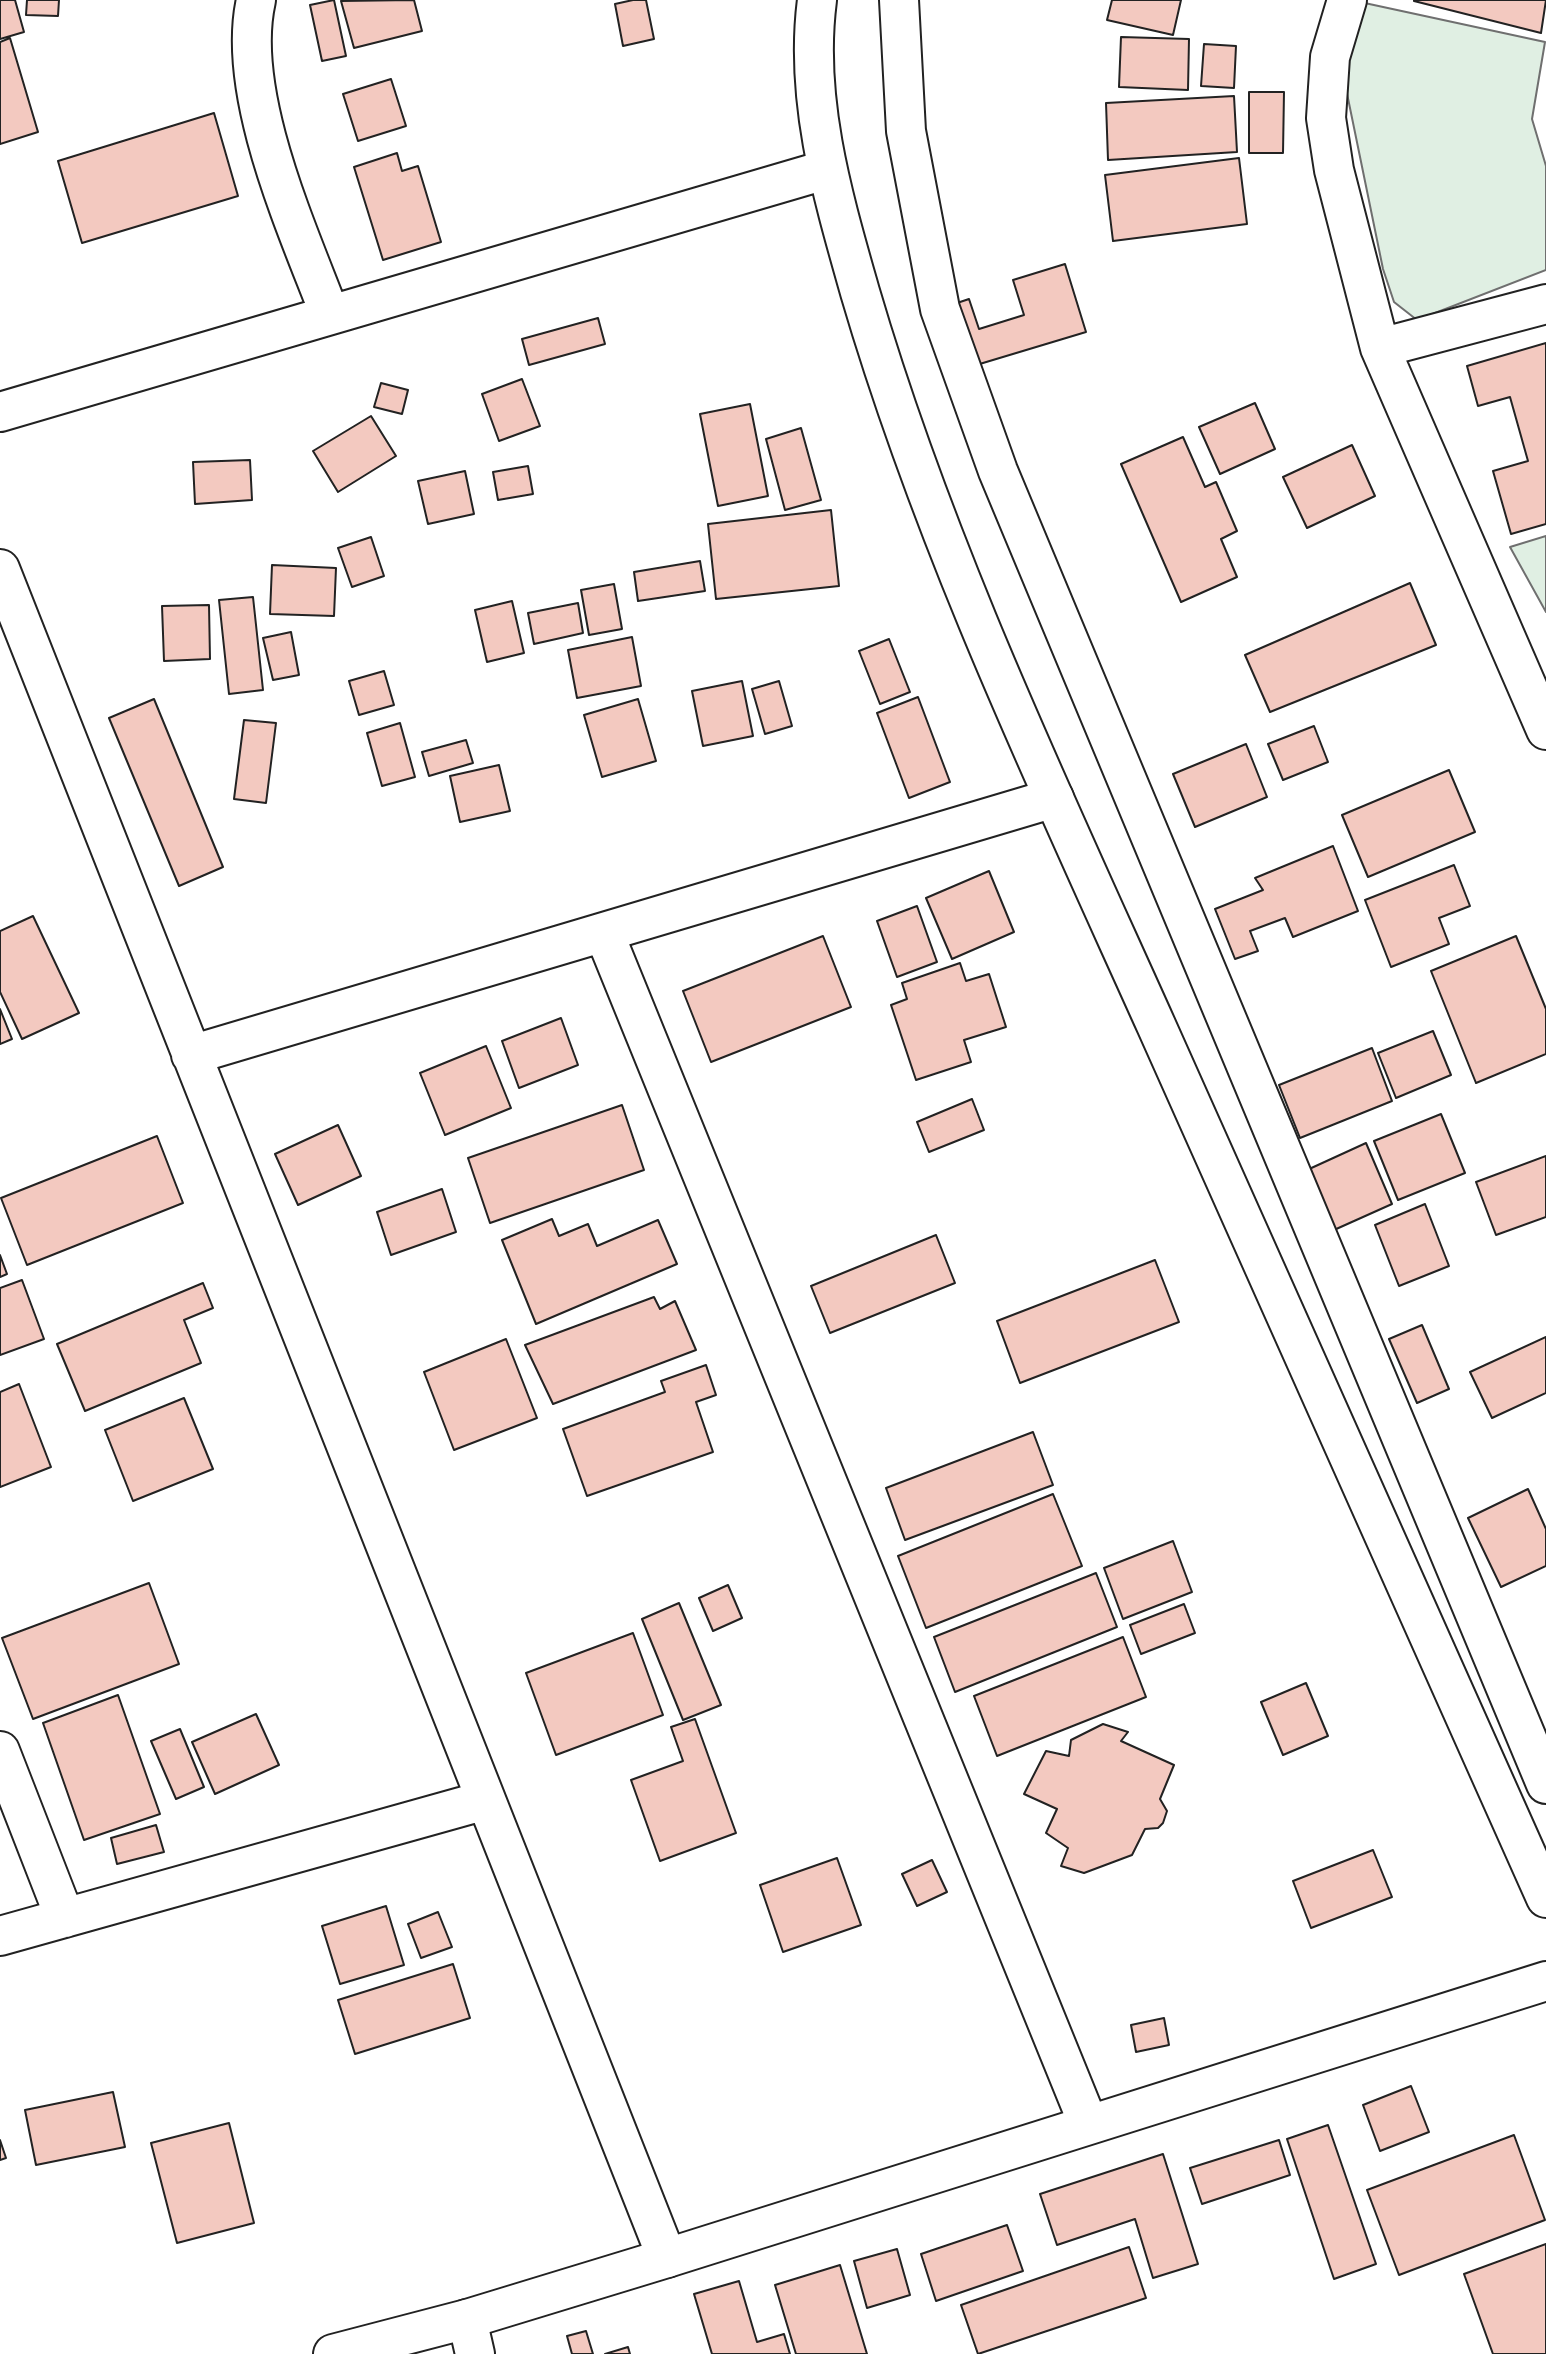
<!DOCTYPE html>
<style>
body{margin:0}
canvas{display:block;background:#fff}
</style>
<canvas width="1546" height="2354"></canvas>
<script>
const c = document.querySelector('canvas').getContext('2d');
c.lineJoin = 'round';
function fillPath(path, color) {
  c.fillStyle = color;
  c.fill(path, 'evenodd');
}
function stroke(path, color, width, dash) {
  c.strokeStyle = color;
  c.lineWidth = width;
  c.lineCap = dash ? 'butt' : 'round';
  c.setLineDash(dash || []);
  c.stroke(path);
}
const green = new Path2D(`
 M1360,2L1545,42L1532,119L1546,166V270L1417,320L1394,302L1383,269L1343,74Z
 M1546,536V612L1510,547Z`);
fillPath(green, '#e0efe3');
stroke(green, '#6f6f6f', 2);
const building = new Path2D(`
 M0,0H15L24,32L0,39Z
 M27,0H59L58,16L26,15Z
 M334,0L346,56L322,61L310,5Z
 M414,0L422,31L354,48L341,1Z
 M633,0H646L654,39L623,46L615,4Z
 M1112,0H1181L1173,35L1107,20Z
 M1546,0L1541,33L1414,1V0Z
 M1121,37L1189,39L1188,90L1119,87Z
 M10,38L38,132L0,144V42Z
 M1204,44L1236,46L1234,88L1201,86Z
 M391,79L406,126L358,141L343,94Z
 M1249,92H1284L1283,153H1249Z
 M1234,96L1237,152L1108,160L1106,103Z
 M214,113L238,196L82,243L58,161Z
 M397,153L402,171L418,166L441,242L383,260L354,167Z
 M1239,158L1247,224L1113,241L1105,175Z
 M1065,264L1086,332L973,366L954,304L969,299L979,329L1024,315L1013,280Z
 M598,318L605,344L529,365L522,339Z
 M1546,343V524L1511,534L1493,471L1528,461L1510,397L1478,406L1467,366Z
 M522,379L540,426L499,441L482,394Z
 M381,383L408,390L402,414L374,407Z
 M1255,403L1275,449L1220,474L1199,427Z
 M750,404L768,496L718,506L700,414Z
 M371,416L396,456L338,492L313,451Z
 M801,428L821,500L785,510L766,439Z
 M1183,437L1205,487L1216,482L1237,531L1221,539L1237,577L1181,602L1121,464Z
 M1352,445L1375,496L1307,528L1283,477Z
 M250,460L252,500L195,504L193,462Z
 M528,466L533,494L498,500L493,472Z
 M465,471L474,514L428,524L418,481Z
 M831,510L839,586L716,599L708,524Z
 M371,537L384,576L352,587L338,548Z
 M700,561L705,591L638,601L634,572Z
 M272,565L336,568L334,616L270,614Z
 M1410,583L1436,645L1270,712L1245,655Z
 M614,584L622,629L589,635L581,590Z
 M253,597L263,690L229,694L219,600Z
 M512,601L524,653L487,662L475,610Z
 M578,603L583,633L534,644L528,613Z
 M209,605L210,659L164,661L162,606Z
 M291,632L299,675L273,680L263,638Z
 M632,637L641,686L577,698L568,650Z
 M889,639L910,692L880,704L859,651Z
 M384,671L394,705L359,715L349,681Z
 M742,681L753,736L703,746L692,691Z
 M779,681L792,726L765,734L752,689Z
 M918,697L950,782L909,798L877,713Z
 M154,699L223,867L179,886L109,718Z
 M638,699L656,761L602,777L584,715Z
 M244,720L276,723L266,803L234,799Z
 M400,723L415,777L382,786L367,733Z
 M1314,726L1328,762L1283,780L1268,744Z
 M466,740L473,763L429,776L422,752Z
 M1246,744L1267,797L1195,827L1173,774Z
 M499,765L510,811L460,822L450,776Z
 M1449,770L1475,832L1368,877L1342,815Z
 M1333,846L1358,911L1293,937L1285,918L1250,931L1258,951L1235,959L1215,909L1263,890L1255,878Z
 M1454,865L1470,906L1439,918L1449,944L1391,967L1365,900Z
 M989,871L1014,932L952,959L926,898Z
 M917,906L937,962L897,977L877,921Z
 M33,916L79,1013L22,1039L0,992V931Z
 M823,936L851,1007L711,1062L683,991Z
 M1516,936L1546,1009V1054L1476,1083L1431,971Z
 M960,963L966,981L989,974L1006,1027L964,1040L971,1062L916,1080L891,1005L907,999L902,983Z
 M0,1009L12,1039L0,1044Z
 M561,1018L578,1065L519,1088L502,1041Z
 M1433,1031L1451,1075L1396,1098L1378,1053Z
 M486,1046L511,1108L445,1135L420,1073Z
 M1372,1048L1392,1101L1300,1138L1279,1085Z
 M972,1099L984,1130L929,1152L917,1122Z
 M622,1105L644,1170L490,1223L468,1158Z
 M1441,1114L1465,1173L1398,1200L1374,1141Z
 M338,1125L361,1176L298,1205L275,1154Z
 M157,1136L183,1203L27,1265L1,1198Z
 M1366,1143L1392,1204L1334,1230L1307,1170Z
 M1546,1156V1217L1496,1235L1476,1182Z
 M442,1189L456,1232L391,1255L377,1212Z
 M1425,1204L1449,1266L1399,1286L1375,1225Z
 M552,1219L559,1236L588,1224L597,1246L658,1220L677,1264L536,1324L502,1240Z
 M936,1235L955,1283L830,1333L811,1286Z
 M0,1255L7,1274L0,1277Z
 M1155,1260L1179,1322L1020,1383L997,1321Z
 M22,1280L44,1339L0,1355V1288Z
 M203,1283L213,1308L184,1320L201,1363L85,1411L57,1344Z
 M654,1297L660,1309L675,1301L696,1350L553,1404L525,1345Z
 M1422,1325L1449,1389L1417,1403L1389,1339Z
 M1546,1337V1393L1492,1418L1470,1372Z
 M506,1339L537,1418L454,1450L424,1372Z
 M706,1365L716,1395L696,1402L713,1452L587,1496L563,1429L665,1392L661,1381Z
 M19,1384L51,1467L0,1487V1392Z
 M184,1398L213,1469L133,1501L105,1430Z
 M1033,1432L1053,1485L905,1540L886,1488Z
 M1528,1489L1546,1529V1566L1501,1587L1468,1518Z
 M1053,1494L1082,1566L926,1628L898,1556Z
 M1173,1541L1192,1592L1123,1619L1104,1568Z
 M1096,1573L1117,1627L955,1692L934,1637Z
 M149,1583L179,1664L33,1719L2,1638Z
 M728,1585L742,1618L713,1631L699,1598Z
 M679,1603L721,1705L683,1720L642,1619Z
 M1184,1604L1195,1633L1141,1654L1130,1625Z
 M633,1633L663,1715L556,1755L526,1673Z
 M1123,1637L1146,1697L997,1756L974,1696Z
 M1306,1683L1328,1736L1283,1755L1261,1702Z
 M118,1695L160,1814L84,1840L43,1723Z
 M256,1714L279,1765L215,1794L192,1742Z
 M695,1719L736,1833L660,1861L631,1780L683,1761L671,1727Z
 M1103,1724L1128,1732L1121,1741L1174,1765L1160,1799L1167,1811L1163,1823L1158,1828L1145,1829L1132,1855L1084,1873L1061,1866L1068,1848L1046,1833L1057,1809L1024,1794L1046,1751L1069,1756L1071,1740Z
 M180,1729L204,1787L176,1799L151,1741Z
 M156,1825L164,1852L117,1864L111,1838Z
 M1373,1850L1392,1897L1311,1928L1293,1881Z
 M837,1858L861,1925L783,1952L760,1885Z
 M932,1860L947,1892L917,1906L902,1874Z
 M386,1906L404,1965L340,1984L322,1926Z
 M438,1912L452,1947L421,1958L408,1924Z
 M453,1964L470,2018L355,2054L338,2000Z
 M1164,2018L1169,2045L1136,2052L1131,2025Z
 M1411,2086L1429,2132L1380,2151L1363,2105Z
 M113,2092L125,2147L36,2165L25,2110Z
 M229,2123L254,2223L177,2243L151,2143Z
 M1328,2125L1376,2264L1334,2279L1287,2139Z
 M1514,2135L1545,2220L1399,2275L1367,2190Z
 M0,2140L6,2158L0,2160Z
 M1279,2140L1290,2175L1202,2204L1190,2168Z
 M1163,2154L1198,2264L1153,2278L1135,2219L1057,2245L1040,2194Z
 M1007,2225L1023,2271L936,2301L921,2254Z
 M1546,2244V2354H1493L1464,2274Z
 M1129,2247L1146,2298L978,2354L961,2305Z
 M897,2249L910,2295L867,2308L854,2261Z
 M840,2265L867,2354H796L775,2285Z
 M739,2281L757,2342L784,2334L790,2354H712L694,2294Z
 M586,2331L593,2354H572L567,2336Z
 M628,2347L630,2354H605Z`);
fillPath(building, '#f3c9c0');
stroke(building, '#222', 2);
const minor = new Path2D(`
 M256,0C235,93 297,228 330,315
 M1347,0L1330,57L1326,118L1334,170L1380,348L1546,730
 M1380,348L1546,304
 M0,412L825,170
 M0,569L667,2258
 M604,933L1088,2123
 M191,1055L1054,798
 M0,1751L65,1918
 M0,1936L486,1800
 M467,2319L475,2354`);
const tertiary = new Path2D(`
 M817,0C804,100 833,197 860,292C934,545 1048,785 1156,1025C1286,1316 1416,1607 1546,1898
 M899,0L906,131L940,309L998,471L1546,1784
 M333,2354L467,2319L667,2258L1546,1981`);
stroke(minor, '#222', 42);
stroke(tertiary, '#222', 42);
stroke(minor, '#fff', 38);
stroke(tertiary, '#fff', 38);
</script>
